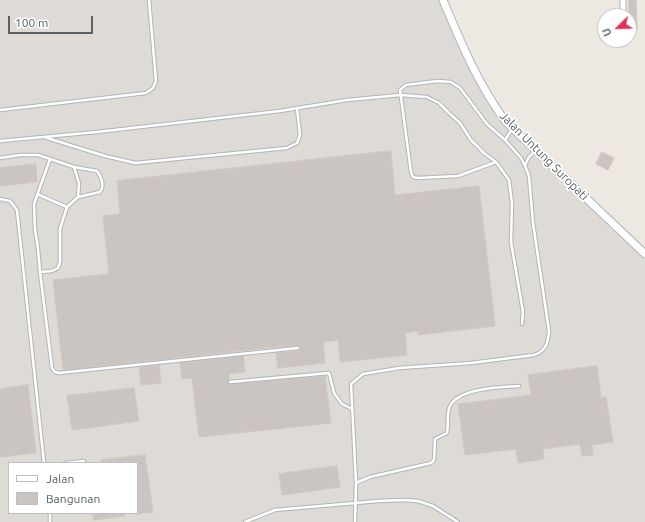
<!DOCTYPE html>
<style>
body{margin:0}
#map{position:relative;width:645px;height:522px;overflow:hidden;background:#ede8e2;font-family:Ubuntu,sans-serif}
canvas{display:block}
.legend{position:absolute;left:8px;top:462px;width:130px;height:52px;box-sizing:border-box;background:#fff;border:1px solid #bdbfc1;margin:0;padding:5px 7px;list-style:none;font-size:12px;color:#5a6063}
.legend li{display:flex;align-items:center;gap:8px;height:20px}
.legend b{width:20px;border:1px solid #bdbfc1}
.north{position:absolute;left:597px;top:8px;width:40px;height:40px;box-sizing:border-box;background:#fff;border:1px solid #bdbfc1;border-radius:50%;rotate:247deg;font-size:11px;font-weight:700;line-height:16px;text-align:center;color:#5a6063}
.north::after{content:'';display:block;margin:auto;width:14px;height:18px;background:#e62e50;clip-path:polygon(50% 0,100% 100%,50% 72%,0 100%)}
.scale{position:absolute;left:8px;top:16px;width:85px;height:18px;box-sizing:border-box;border:2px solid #5a6063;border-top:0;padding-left:5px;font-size:12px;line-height:14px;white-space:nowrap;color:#5a6063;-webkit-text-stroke:3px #fff;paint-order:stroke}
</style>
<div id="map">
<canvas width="645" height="522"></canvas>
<ul class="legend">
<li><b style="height:5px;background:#fff"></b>Jalan</li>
<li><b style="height:11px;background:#cac5c1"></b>Bangunan</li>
</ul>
<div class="north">U</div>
<div class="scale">100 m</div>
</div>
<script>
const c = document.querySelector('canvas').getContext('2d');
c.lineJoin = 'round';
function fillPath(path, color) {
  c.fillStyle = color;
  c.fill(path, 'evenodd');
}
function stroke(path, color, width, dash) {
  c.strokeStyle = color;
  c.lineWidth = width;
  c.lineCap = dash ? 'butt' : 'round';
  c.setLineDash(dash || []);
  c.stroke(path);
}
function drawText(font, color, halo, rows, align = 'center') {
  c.font = font + ' Ubuntu,sans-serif';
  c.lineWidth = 3.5;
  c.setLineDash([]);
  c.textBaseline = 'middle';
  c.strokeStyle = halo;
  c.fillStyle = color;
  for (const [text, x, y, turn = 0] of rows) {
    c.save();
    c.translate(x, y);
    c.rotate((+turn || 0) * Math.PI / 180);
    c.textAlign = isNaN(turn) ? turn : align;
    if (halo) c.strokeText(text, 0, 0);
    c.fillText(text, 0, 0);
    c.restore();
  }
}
fillPath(new Path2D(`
 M0,0H442L501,119L645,256V522H0ZM9,463H137V513H9Z`), '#dedad6');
const building = new Path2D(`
 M629,0H636L637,29H629Z
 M391,151L395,195L479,186L495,326L418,335V331L405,333L407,355L340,362L338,340L323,342L325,363L278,368L276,353L299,351L301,349L300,346L275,347L63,370L53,280L109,274L103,216L120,214L117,181Z
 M602,152L614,158L608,170L596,164Z
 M36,164L37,182L0,186V168Z
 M243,356L245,372L229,374V379L227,382L229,384L325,376L331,423L199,437L192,378L182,379L180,363Z
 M159,365L161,383L141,385L139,367Z
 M597,366L601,398L606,397L613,442L592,445L593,455L582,456L580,444L543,449L544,459L518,463L516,449L465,455L458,404L531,395L528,375Z
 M28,385L36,453L0,457V389Z
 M134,388L139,421L72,430L67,396Z
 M145,455L153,512L137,514V463H101V460Z
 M337,466L340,487L282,495L279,474Z
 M93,513H124L125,516L94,520Z`);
fillPath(building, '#cac5c1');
stroke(building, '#d2c8c0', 1);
const lane = new Path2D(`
 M0,110L146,93L153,88L156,81L149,0
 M47,138L105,156L135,163L287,148L297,143L300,135L297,108
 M505,140L512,129
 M0,141L97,132L280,111L347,100L400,95L427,97L439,103L449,113L460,123L471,140L485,154L496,162L509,180L512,203L511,242L523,312L522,324
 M0,158L20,155H38L74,167L97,171C101,177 105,186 100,192L78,197
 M50,159L34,204L35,230L38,249L40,272L52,271L58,268L60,262V229L67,207
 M525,165L529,157L535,151
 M37,194L67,207L78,197L79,183L74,167
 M0,199L10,201L17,210L44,463
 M40,272L52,368L55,372L59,373L298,348
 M230,382L329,373L334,393L342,404L352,409
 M65,463L84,461
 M356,483L351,384L363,374L399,368L471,363L534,355C546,351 548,343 549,331L533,223L529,176L526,168L521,158L505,140L487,124L460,88L451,82L437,81L406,85L400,90L411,172L413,177L418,178L458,176L496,162
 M50,513V522
 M245,522L275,510L378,501L404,500L418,501L433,506L458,522
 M355,522L356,483L370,477L431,463L434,460L435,439L447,433C449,425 446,414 450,406C458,388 501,387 519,386`);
const street = new Path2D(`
 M623,0V13`);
const secondary = new Path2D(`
 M443,0C461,43 478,84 506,122L645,254`);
stroke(lane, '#b0b5b7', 4.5);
stroke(street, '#b0b5b7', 7);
stroke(secondary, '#b1b7ba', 9);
stroke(lane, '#fff', 2.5);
stroke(street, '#fff', 5);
stroke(secondary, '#fff', 7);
drawText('12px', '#5a6063', '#fff', [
 ["Jalan Untung Suropati",544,156,45]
]);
</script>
